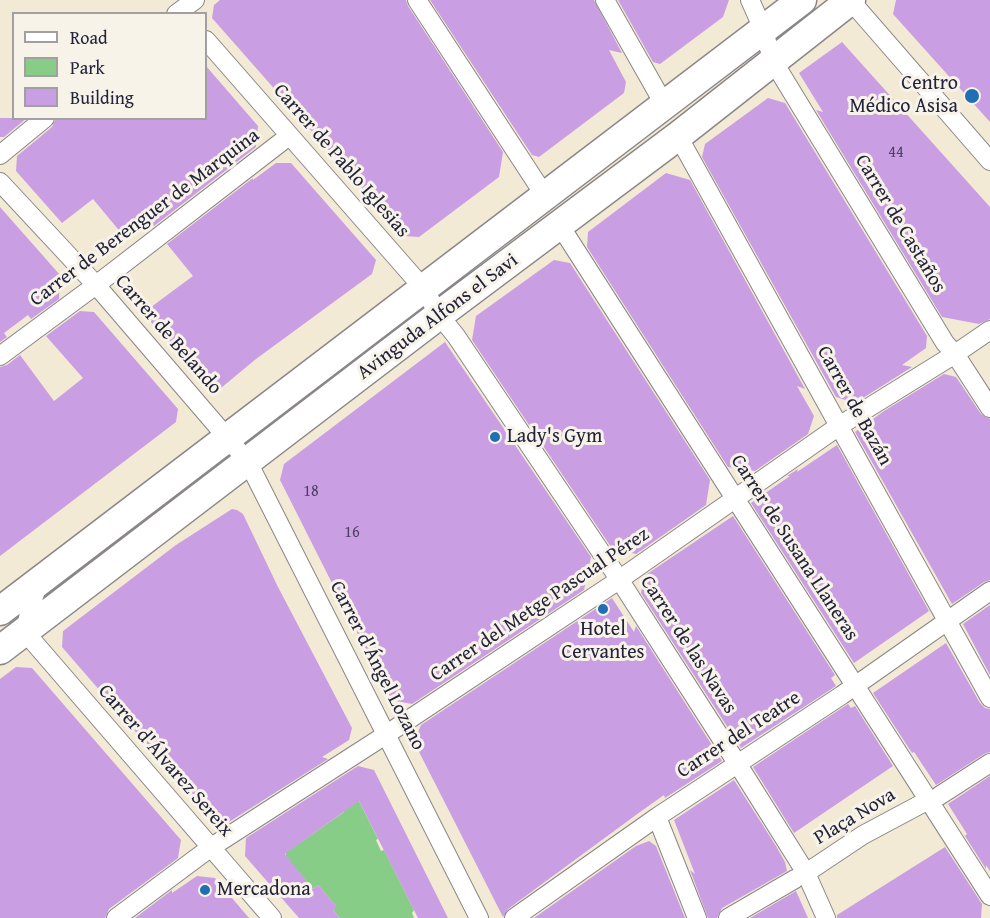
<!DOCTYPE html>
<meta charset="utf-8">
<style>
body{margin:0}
#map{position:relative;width:990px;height:918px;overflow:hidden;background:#f2ead5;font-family:"Gentium Book Plus",serif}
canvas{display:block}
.legend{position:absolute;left:12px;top:12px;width:195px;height:108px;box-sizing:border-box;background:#f7f3e8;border:2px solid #a29fa3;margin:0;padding:8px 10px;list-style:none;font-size:18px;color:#22223b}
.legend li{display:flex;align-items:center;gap:12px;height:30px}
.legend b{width:30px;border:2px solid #a29fa3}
</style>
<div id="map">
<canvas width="990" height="918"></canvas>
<ul class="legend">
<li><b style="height:8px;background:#fff"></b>Road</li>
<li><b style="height:16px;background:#87cd88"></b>Park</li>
<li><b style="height:16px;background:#ca9ee2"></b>Building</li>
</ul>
</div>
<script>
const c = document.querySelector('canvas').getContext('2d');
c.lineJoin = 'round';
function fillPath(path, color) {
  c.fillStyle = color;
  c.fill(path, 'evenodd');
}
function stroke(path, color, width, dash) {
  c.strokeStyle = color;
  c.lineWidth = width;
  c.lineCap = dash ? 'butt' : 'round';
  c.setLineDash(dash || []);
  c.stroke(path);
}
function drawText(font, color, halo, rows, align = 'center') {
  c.font = font + ' "Gentium Book Plus",serif';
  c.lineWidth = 6;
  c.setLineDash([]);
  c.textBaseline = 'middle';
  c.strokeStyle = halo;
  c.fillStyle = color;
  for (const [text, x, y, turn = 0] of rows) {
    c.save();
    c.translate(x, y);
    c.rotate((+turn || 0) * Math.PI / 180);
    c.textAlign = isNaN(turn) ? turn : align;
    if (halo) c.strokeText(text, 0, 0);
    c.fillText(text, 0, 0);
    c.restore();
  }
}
fillPath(new Path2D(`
 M358,799L378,839L376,840L381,851L384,850L414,910L412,913L414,918H340L333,910L336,906L318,885L313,889L297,870L286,861V848L300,843L344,812L343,808Z`), '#87cd88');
fillPath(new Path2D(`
 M220,0H406L408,6L503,152L499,177L419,237L404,236L212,18L214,5Z
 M430,0H594L622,53L609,50L626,82L624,93L539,157L532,155Z
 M618,0H729L723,17L660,64L653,62Z
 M896,0H990V122L893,14Z
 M842,42L990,207V319L979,324L942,317L816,110L823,112L799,73Z
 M206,66L258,126L256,147L154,226L150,222L127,240L93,199L62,223L16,171L17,156L52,127L56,118H206Z
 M768,98L785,103L927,336L926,348L902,365L912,367L855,403L836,397L702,157L705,144Z
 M0,118H27L4,137H0Z
 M276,163H291L376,260L372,274L256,359L221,388L207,386L143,313L193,276L167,244L253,178V180Z
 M666,173L690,180L805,389L797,386L814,416L808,434L755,471L728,467L587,247L588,232Z
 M0,207L60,275L59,299L31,319L28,315L4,333L7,337L0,342Z
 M554,260L570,263L710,480L706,505L636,554L611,547L472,340L476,316Z
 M80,311L94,312L178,409L176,422L0,556V367L7,365L20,355L54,401L83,378L46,336Z
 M445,342L591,557L584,590L412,704L391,700L280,480L284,464Z
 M944,374L956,377L981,414L990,419V580L984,582L952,604L855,432L884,411Z
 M837,445L929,611L854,663L751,503L790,476H787L798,469L797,472Z
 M232,509L237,510L243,514L278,587L352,728L349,740L322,757L328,759L229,822L213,821L62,647L63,631L176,545Z
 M733,516L835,675L831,678L836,686L741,748L641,593L644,576Z
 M612,598L634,632L636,626L722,761L665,798L664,795L640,812L508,909L503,917L414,742L421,725Z
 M990,605V675L963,624Z
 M946,643L980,703L985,708L990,709V752L984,754L936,785L914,752L912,753L873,693Z
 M16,667L32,668L181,840L178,858L109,909L105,918H0V679Z
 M848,704L851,708L855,706L893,766L794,833L753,767Z
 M358,766L374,770L448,918H418L359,801L285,854L313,889L318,885L337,907L333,910L340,918H299L245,856L246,838Z
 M990,776V871L986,865V869L965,836L967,834L948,804Z
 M734,780L776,846L785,862L787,871L722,908L717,918H708L690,870L695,874L674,820Z
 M649,841L656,846L685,918H534L636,846Z
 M945,847L982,904L981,918H837V915Z
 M197,876L215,878L249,918H135L172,890V893Z
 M796,891L808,918H750Z`), '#ca9ee2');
const street = new Path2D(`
 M417,0L545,196
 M605,0L664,104
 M750,0L763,29L773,61L945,343L955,354L990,408
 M850,0L990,161
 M176,14L195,0
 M206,40L424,289L439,315L456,336L619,579L737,763L806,873L826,918
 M678,136L990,698
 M0,155L45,118
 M0,182L96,285L248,462L479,918
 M559,224L990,896
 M0,356L96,285L289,136
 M39,582L30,608L25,632L272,918
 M939,796L990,763
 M657,817L697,918
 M812,869L863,835L921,804
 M116,918L210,848L387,734L613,584L839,426L955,354L990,330
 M514,918L657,817L842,695L990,591
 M728,918L795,879`);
const primary = new Path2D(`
 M0,611L802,0
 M0,650L439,315L678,136L851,0`);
stroke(street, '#8a8688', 20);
stroke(primary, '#8a8688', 31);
stroke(street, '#fff', 18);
stroke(primary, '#fff', 28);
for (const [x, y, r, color] of [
 [972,96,8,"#1f6fb2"],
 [495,437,6,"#1f6fb2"],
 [603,609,6,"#1f6fb2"],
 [205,890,6,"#1f6fb2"]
]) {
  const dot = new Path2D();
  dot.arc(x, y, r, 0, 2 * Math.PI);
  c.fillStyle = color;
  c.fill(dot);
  stroke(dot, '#f7f3e8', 2);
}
drawText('16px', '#4c4165', null, [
 ["44",896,153],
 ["18",311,492],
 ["16",352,533]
]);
drawText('20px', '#22223b', '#f7f3e8', [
 ["Centro",958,84,"right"],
 ["Médico Asisa",958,107,"right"],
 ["Lady's Gym",507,437],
 ["Hotel",603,630,"center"],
 ["Cervantes",603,653,"center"],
 ["Mercadona",217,890]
], 'left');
drawText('20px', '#22223b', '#f7f3e8', [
 ["Carrer de Pablo Iglesias",341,161,49],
 ["Carrer de Berenguer de Marquina",145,218,-37],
 ["Carrer de Castaños",900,224,59],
 ["Avinguda Alfons el Savi",438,317,-37],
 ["Carrer de Belando",168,335,49],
 ["Carrer de Bazán",854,406,61],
 ["Carrer de Susana Llaneras",794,548,57],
 ["Carrer del Metge Pascual Pérez",540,605,-34],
 ["Carrer de las Navas",688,645,57],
 ["Carrer d'Ángel Lozano",377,666,63],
 ["Carrer del Teatre",739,735,-33],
 ["Carrer d'Álvarez Sereix",165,761,49],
 ["Plaça Nova",855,817,-31]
]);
</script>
